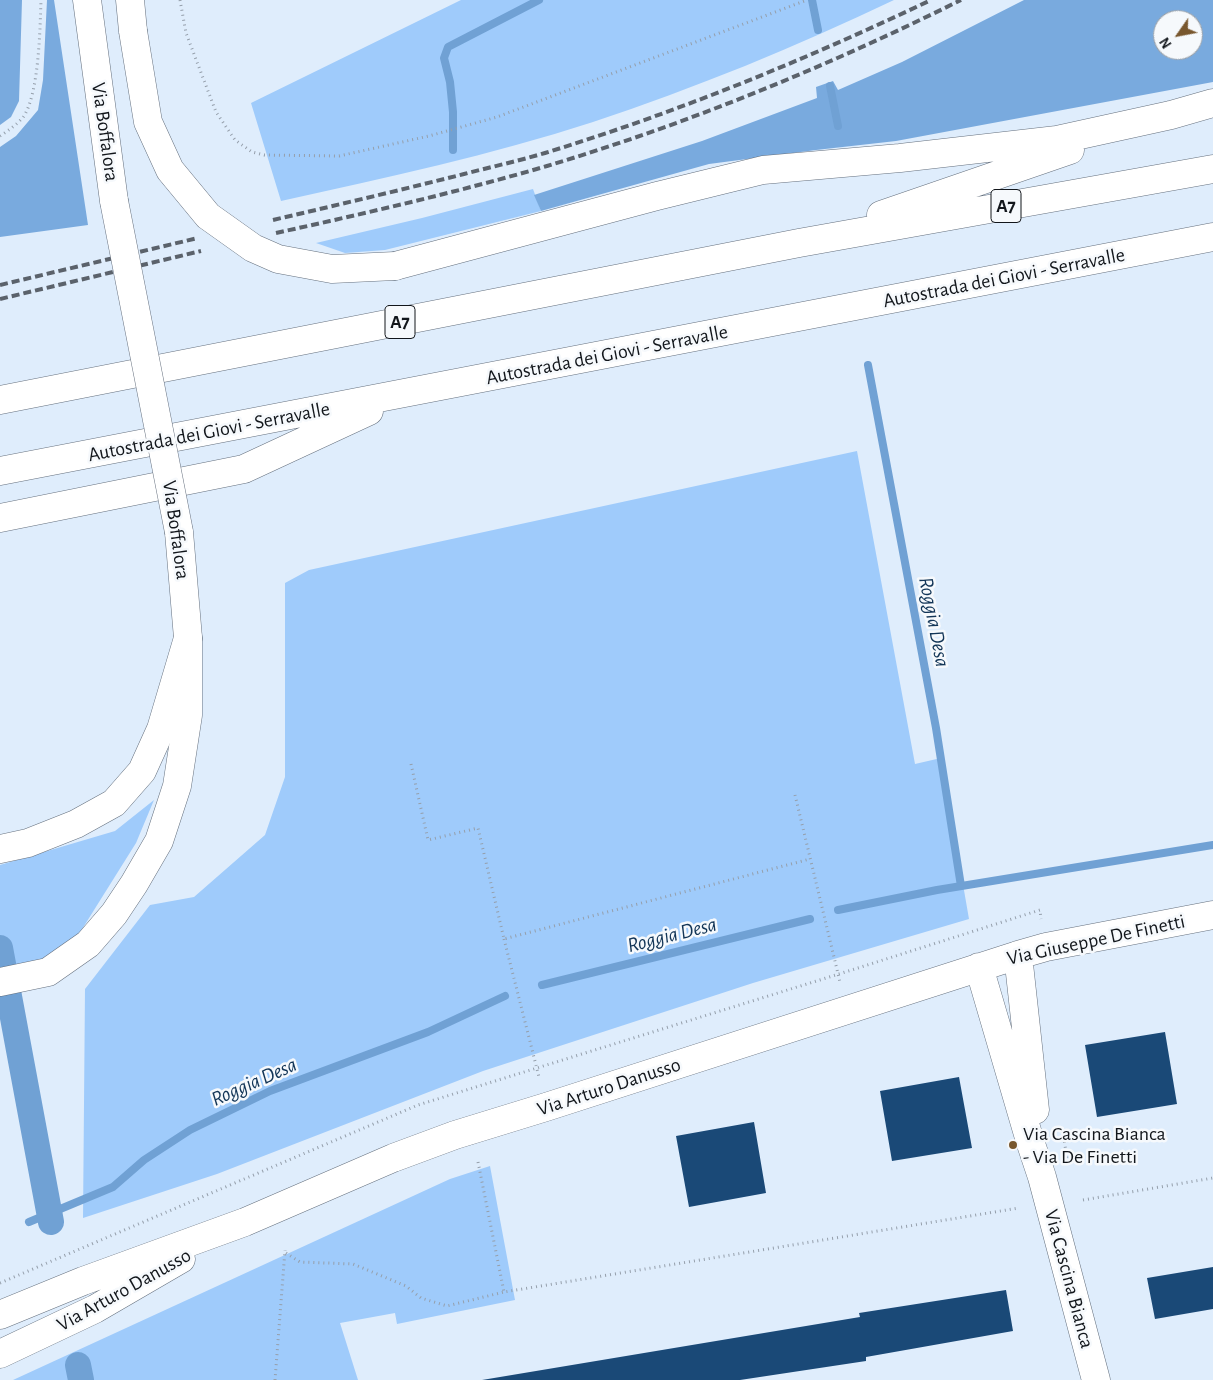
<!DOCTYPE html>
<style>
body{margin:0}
#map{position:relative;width:1213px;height:1380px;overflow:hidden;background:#dfedfc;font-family:"Alegreya Sans",sans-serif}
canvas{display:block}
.north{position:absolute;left:1153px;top:10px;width:50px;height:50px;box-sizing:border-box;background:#f6f9fc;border:1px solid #9b9ea2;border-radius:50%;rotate:237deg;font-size:14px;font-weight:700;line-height:20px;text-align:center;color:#12161b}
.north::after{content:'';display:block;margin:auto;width:18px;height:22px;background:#78572e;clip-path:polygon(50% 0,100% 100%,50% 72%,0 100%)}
</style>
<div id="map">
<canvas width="1213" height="1380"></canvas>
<div class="north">N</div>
</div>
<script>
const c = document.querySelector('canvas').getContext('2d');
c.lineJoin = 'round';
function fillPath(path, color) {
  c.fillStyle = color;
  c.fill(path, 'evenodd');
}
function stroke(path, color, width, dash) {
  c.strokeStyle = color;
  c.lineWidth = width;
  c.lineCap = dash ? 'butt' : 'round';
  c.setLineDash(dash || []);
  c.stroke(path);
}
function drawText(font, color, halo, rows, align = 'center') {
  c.font = font + ' "Alegreya Sans",sans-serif';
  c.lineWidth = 5;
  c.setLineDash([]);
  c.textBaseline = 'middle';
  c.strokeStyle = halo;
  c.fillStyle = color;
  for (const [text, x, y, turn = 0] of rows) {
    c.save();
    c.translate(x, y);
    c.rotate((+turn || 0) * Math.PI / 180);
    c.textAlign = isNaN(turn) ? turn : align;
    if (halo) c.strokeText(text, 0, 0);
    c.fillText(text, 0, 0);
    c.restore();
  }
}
fillPath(new Path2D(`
 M461,0H894C796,47 695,88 593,122C491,155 386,178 281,201L251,103Z
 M533,189L541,211L385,250L345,253L316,243L422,218Z
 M857,451L915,764L941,758L969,919L753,983L483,1071L217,1174L83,1218L85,989L150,905L194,897L265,835L285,777V583L309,570Z
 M154,800L136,843L74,942L40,962L0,971V865L115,831Z
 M490,1166L515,1300L397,1324L395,1313L340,1323L358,1380H13L450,1179Z`), '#9fcbfb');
fillPath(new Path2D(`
 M0,0H22L19,101L11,117L0,125Z
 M47,0H54L88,225L0,237V147L16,136L38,110L43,80Z
 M1024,0H1213V82L896,141L816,150L709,164L541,211L534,195L702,141L817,98L816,87L833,81L838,90L902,62ZM1163,20H1193V50H1163Z`), '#79aade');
stroke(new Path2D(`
 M812,0L818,30
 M830,86L838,126
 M453,150V112L450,82L444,58L448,47L539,0
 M868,365L936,728L961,886
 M838,910L937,890L1213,845
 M542,985L810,919
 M29,1222L113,1187L144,1160L190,1130L270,1091L428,1032L505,996`), '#70a1d4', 8);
stroke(new Path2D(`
 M0,948L51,1222
 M78,1365L81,1380`), '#70a1d4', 26);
fillPath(new Path2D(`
 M1165,1032L1177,1104L1097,1117L1085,1045Z
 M959,1077L972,1148L892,1161L880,1091Z
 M754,1122L766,1193L689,1207L676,1136Z
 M1213,1267V1309L1155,1319L1147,1278Z
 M1006,1290L1013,1331L866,1357V1361L740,1380H482L860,1317L859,1313Z`), '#1a4977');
const minor = new Path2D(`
 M87,0L114,201
 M1018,955L1035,1110
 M979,967L1030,1141L1042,1177L1096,1380
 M0,982L48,972L88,944L114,914L134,884L159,841L177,786L188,715V638L179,532
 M0,1315L83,1281L245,1222L393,1158L455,1135L546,1107L1018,955L1046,947L1213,915
 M0,1354L95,1309L181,1259`);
const highway = new Path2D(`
 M130,0L133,31
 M881,215L1070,150
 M395,266L657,196L763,170L900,158L1057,140L1171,115L1213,103
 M0,400L799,243L1213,169
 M0,471L1213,237
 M0,518L244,469L369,411
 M0,849L28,843L76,824L114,803L142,771L161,729L188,638`);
stroke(minor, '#65707e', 29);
stroke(highway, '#65707e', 29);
stroke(new Path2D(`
 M180,0L186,33L216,112L235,140L252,152L264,155L339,156L429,136L497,117L807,0
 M0,136C9,130 18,124 24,116C39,92 40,29 41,0
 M411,764L428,840L478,828L504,939L810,859
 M795,795L840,982
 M504,939L539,1077
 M1063,1132L1068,1166
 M478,1162L504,1292L1019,1208
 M1083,1200L1213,1178
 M286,1253L300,1262L353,1264L406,1286L421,1298L447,1306L504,1292
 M0,1283L418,1105L839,974L1040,910L1041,919
 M275,1380L285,1250`), '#959fab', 3, [1, 4]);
stroke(minor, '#fff', 28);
stroke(highway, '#fff', 28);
stroke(new Path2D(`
 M273,220C337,205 401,190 464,174C491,167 518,161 545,153C678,112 805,60 931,0
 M276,233C367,213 458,192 547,166C690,123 828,66 961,0
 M0,285L198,238
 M0,299L201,251`), '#5b626b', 4, [8, 4]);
const minorBridge = new Path2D(`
 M114,201L179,532`);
const highwayBridge = new Path2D(`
 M133,31L148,122L170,170L208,216L253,248L278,259L332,269L395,266`);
stroke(minorBridge, '#65707e', 29, []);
stroke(highwayBridge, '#65707e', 29, []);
stroke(minorBridge, '#fff', 28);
stroke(highwayBridge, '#fff', 28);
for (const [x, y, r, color] of [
 [1013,1145,5,"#78572e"]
]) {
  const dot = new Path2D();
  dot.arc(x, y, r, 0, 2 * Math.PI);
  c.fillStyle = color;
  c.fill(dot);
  stroke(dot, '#f6f9fc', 2);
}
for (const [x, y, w] of [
 [1006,206,30],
 [400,322,30]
]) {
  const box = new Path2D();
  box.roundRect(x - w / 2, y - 16.5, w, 33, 4);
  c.fillStyle = '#f6f9fc';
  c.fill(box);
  stroke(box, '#12161b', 1);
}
drawText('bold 19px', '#12161b', null, [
 ["A7",1006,206],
 ["A7",400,322]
]);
drawText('20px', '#12161b', '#f6f9fc', [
 ["Via Boffalora",105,132,82],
 ["Autostrada dei Giovi - Serravalle",1004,278,-11],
 ["Autostrada dei Giovi - Serravalle",607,355,-11],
 ["Autostrada dei Giovi - Serravalle",209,432,-11],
 ["Via Boffalora",176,530,82],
 ["Via Giuseppe De Finetti",1096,940,-12],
 ["Via Arturo Danusso",609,1087,-18],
 ["Via Cascina Bianca",1069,1279,75],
 ["Via Arturo Danusso",124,1290,-29]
]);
drawText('20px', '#12161b', '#f6f9fc', [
 ["Via Cascina Bianca",1023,1134],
 ["- Via De Finetti",1023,1157]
], 'left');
drawText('italic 21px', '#123557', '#f6f9fc', [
 ["Roggia Desa",934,622,79],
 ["Roggia Desa",672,935,-14],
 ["Roggia Desa",254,1082,-24]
]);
</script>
